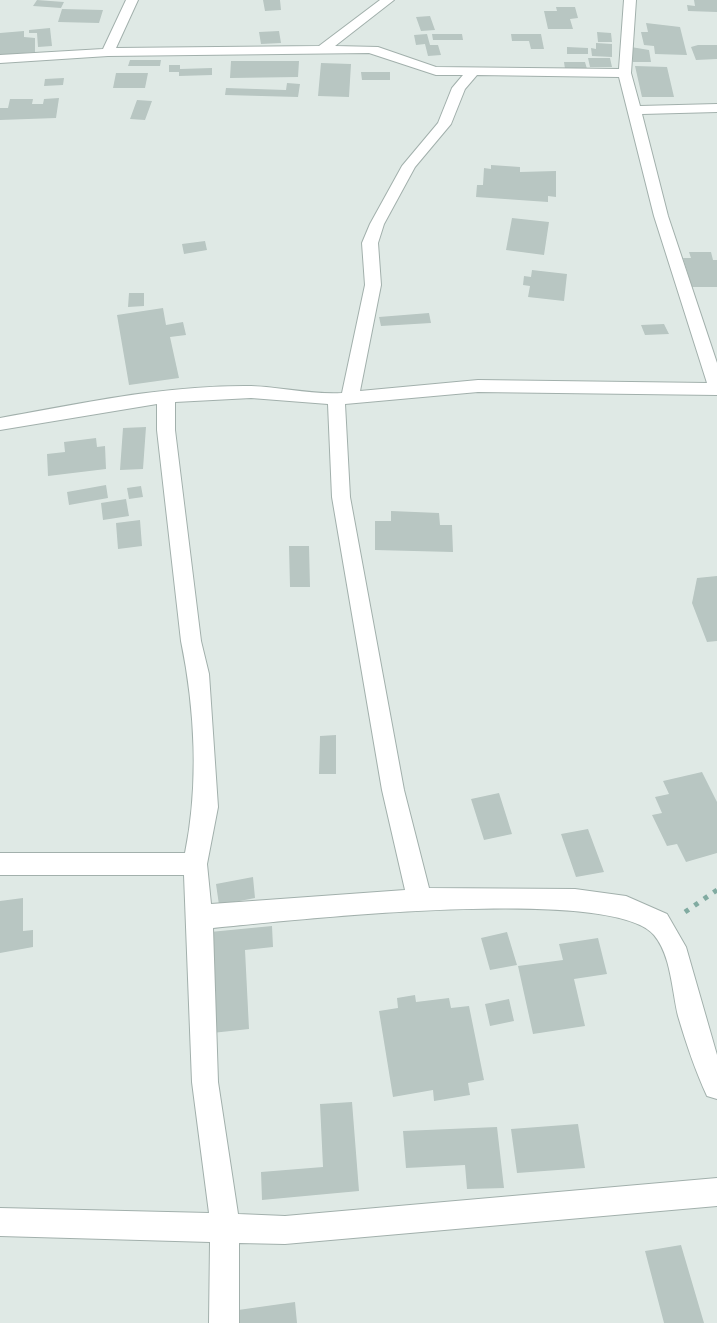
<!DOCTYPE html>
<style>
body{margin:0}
canvas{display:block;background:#dfe9e5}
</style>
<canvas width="717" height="1323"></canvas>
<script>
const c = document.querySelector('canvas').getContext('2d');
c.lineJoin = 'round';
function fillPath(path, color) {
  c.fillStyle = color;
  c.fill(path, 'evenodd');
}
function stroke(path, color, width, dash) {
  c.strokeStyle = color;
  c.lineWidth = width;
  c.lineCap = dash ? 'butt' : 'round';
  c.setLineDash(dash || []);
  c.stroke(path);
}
fillPath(new Path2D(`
 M37,0L64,2L61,8L33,6Z
 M263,0H280L281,10L265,11Z
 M694,0H717V12L688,11L687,5L695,6Z
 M556,7H575L578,18L570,19L573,29H548L544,11H557Z
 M62,9L103,10L99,23L58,22Z
 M430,16L435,30L421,31L416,17Z
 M646,23L680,27L687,55L655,54L654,46L644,45L641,32H648Z
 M50,28L52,46L38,47L37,33H29V30Z
 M24,31V37L35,38V52L0,55V33Z
 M279,31L281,43L261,44L259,32Z
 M597,32L611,33L612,42H598Z
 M427,34L430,45H438L441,55L428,56L425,44L416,45L414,35Z
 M432,34H462L463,40H433Z
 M511,34H541L544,49H531L529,41H512Z
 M596,43L612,44V57L592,56L591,48L596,49Z
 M698,45H717V59L696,60L691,47Z
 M567,47L588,48V54H567Z
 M631,47L649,50L651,62H633Z
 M588,58H610L612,67H590Z
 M130,60H161L160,66H128Z
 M231,61H299L298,77L230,78Z
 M564,62H585L587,69H565Z
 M321,63L351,64L349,97L318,96Z
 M169,65H180V69L212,68V75L179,76V72H169Z
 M635,66L667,67L674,97H642Z
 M361,72H390V80H362Z
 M116,73H148L145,88H113Z
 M64,78L63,85L44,86L45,79Z
 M287,83L300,84L298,97L225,95L226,88L286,90Z
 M59,98L56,118L0,120V108H8L10,99H33L32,104H43L44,99Z
 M137,100L152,101L145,120L130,119Z
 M491,165L520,167V172L556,171V197L548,196V202L476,197L477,185H483L484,168L491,169Z
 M512,218L549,222L544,255L506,250Z
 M205,241L207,250L184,254L182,244Z
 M689,252H711L713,260H717V287H692L683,258H691Z
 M532,270L567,274L564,301L528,297L530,286L523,285L524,276L531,277Z
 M129,293H144V306L128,307Z
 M163,308L166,325L183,322L186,335L170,337L179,378L129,385L117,315Z
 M429,313L431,323L381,326L379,317Z
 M664,324L669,334L645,335L641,325Z
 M146,427L143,469L120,470L123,428Z
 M96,438L97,447L105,446L106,469L48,476L47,454L65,452L64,442Z
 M106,485L108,498L69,505L67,492Z
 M141,486L143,497L129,499L127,488Z
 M126,499L129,516L103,520L101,503Z
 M391,511L439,513L440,525H452L453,552L375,550V521H391Z
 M140,520L142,546L118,549L116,523Z
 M289,546H309L310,587H290Z
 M717,576V641L707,642L692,603L697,578Z
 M336,735V774H319L320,736Z
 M702,772L717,802V853L686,862L677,844L667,846L652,815L662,813L655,797L669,794L663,781Z
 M499,793L512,834L484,840L471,799Z
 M588,829L604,872L576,877L561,834Z
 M253,877L255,898L219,905L216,884Z
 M23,898V931L33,930V947L0,953V901Z
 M272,926L273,947L245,950L249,1029L212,1033L210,932Z
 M507,932L517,965L490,970L481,938Z
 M598,938L607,974L574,979L585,1026L533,1034L518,966L563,960L559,944Z
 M415,995L416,1002L449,998L451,1008L469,1006L484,1080L468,1083L470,1095L434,1101L433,1090L393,1097L379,1011L398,1008L397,998Z
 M509,999L514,1021L490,1026L485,1004Z
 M352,1102L359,1191L262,1200L261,1172L323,1167L320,1104Z
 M578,1124L585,1168L517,1173L511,1129Z
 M497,1127L504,1188L467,1189L465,1165L406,1168L403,1131Z
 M681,1245L704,1323H664L645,1251Z
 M295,1302L297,1323H232L231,1311Z`), '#b8c6c2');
const minor = new Path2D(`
 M126,0H138L116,48L319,46L380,0H394L335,46L378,47L436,67L619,69L624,0H636L631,73L640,106L717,104V112L642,114L668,216L717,363V395L478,392L345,404L350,497L404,790L429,888L575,889L626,896L667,914L686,947L717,1055V1099L707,1096C695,1070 686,1043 678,1016C672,991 671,955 654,935C611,884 285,921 213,928L218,1082L238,1214L285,1216L717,1178V1206L285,1244L239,1243V1323H209L210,1242L0,1236V1208L209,1213L192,1082L184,875H0V853H185C199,785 195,709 181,641L157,430V404L0,430V418C83,403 166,385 251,386C281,387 312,395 342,393L365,285L362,243L370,224L402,166L438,123L452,88L463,75H436L369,53L108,56L0,63V55L103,49ZM477,75L619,77L654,216L707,383L478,380L360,391L381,285L378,243L384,224L415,167L451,124L465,89ZM251,398L328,404L332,497L382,790L405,890L211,904L207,864L218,807L209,674L201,641L175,430V402Z`);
stroke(minor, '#a2b0ac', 2);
stroke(new Path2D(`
 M685,912L717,890`), '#81aba1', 5, [4.5, 7]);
fillPath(minor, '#fff');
</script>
